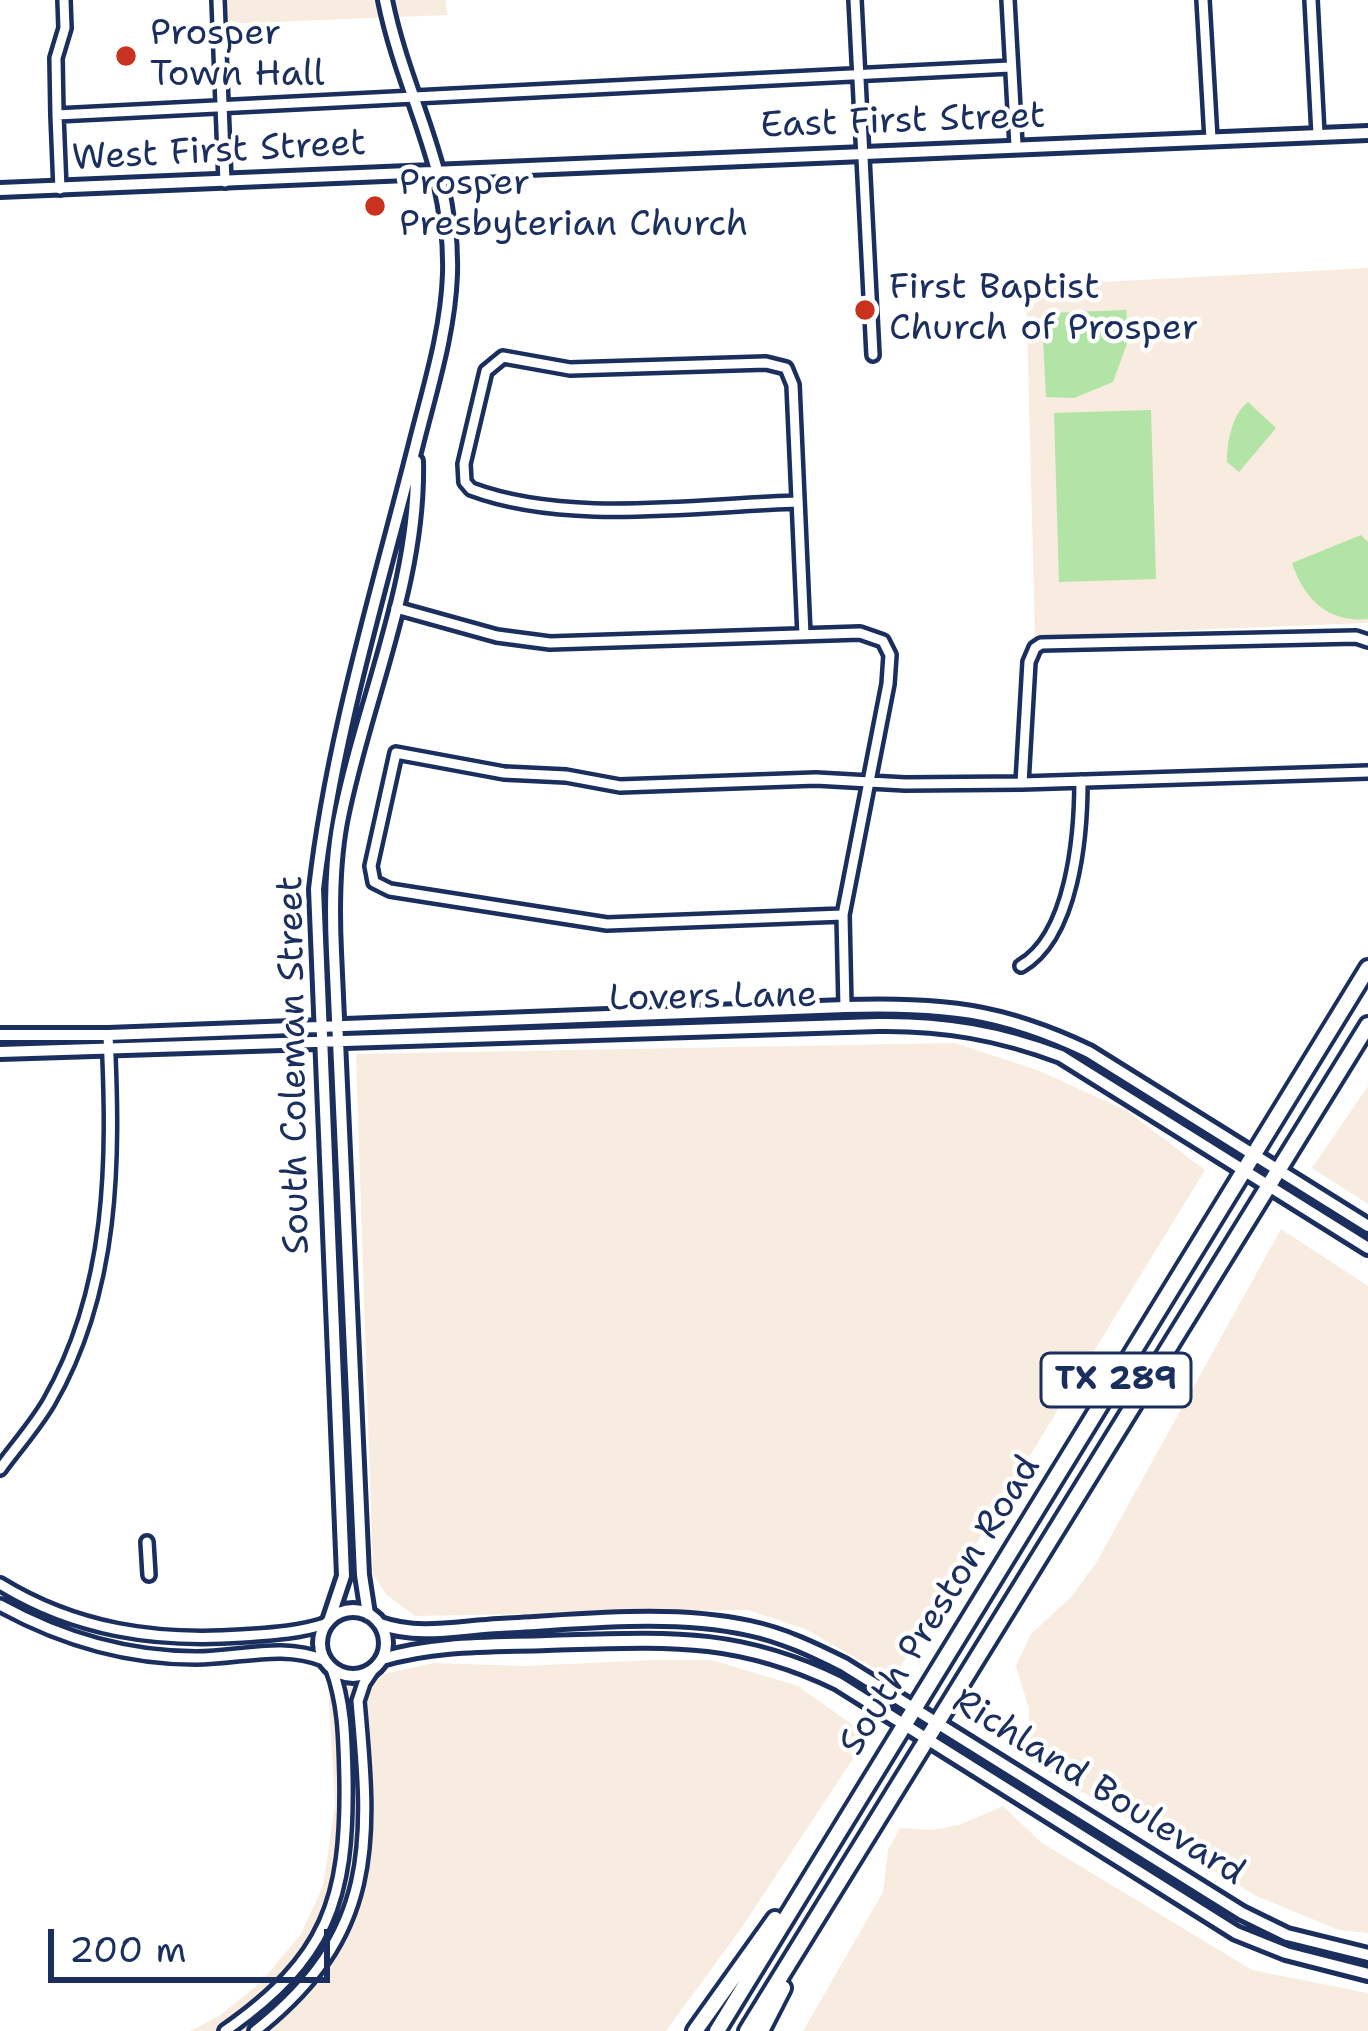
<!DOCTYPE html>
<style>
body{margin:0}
#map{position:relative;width:1368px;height:2031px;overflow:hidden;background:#fff;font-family:"Shantell Sans",sans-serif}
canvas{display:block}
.scale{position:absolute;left:48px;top:1929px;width:282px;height:54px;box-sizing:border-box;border:6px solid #1b2f5e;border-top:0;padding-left:15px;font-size:36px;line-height:42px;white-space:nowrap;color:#1b2f5e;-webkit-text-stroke:9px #fff;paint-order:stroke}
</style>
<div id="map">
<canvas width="1368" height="2031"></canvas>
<div class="scale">200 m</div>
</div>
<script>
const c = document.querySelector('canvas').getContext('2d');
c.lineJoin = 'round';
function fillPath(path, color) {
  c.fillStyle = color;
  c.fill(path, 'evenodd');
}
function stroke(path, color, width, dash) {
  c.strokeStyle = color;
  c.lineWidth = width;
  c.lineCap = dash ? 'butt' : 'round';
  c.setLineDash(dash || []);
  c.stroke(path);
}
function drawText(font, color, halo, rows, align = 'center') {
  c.font = font + ' "Shantell Sans",sans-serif';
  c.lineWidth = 9;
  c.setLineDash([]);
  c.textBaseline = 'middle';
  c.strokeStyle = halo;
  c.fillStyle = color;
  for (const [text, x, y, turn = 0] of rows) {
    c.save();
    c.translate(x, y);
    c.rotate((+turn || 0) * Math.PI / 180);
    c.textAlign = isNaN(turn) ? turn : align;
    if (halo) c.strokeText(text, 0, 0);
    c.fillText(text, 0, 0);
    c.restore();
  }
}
fillPath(new Path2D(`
 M224,0H446L447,15L224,24Z
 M1368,268V623L1035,636L1026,286Z
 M955,1043L1040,1071L1127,1111L1205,1170L893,1679L805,1629L748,1610L415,1616L387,1595L373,1575L356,1054Z
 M1368,1086V1204L1312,1168Z
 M1281,1229L1368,1286V1933L1339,1930L1256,1896L1029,1760V1709L1016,1666L1031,1634L1072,1596L1096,1563Z
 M654,1660H712L798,1686L868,1736L742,1927L666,2031H190L219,2016L261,1982L301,1934L323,1886L335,1804L328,1686L434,1663L525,1666Z
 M1003,1806L1042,1843L1252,1970L1368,1993V2031H803L883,1892L888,1850L900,1828L932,1830L959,1825Z`), '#f7ecdf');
fillPath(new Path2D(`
 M1126,310L1129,338L1113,382L1074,398L1046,397L1042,320L1048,313Z
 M1248,402L1276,428L1239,472L1227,462C1227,442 1232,414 1248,402Z
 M1151,410L1156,579L1059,582L1054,413Z
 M1361,535L1368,542V619C1328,623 1304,599 1292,563Z`), '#b2e4a5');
const minor = new Path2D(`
 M64,0L65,28L56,58L57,115L1010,67
 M218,0L225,182
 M855,0L873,355
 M1008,0L1016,145
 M1203,0L1211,139
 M1311,0L1318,134
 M57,115L60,189
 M798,502C696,505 567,525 471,489L465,482L464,464L486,371L503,357L570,369L766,363L786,368L793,385L804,635
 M396,608L497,636L550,643L860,633L883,641L890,655L888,684L843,915L845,1007
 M1022,783L1029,662L1035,648L1041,644L1356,637L1368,641
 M843,915L607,924L390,890L374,882L371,866L396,753L504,773L566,776L620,786L816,779L905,784L1022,783L1368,772
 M1021,966C1073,936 1081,835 1081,781
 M0,1469C16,1447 35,1426 49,1402C114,1289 114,1161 108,1035
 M147,1542L149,1575
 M0,1584C75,1630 155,1642 242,1636C271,1634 297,1633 325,1624
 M0,1605C60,1638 127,1658 196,1658C240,1658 282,1643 324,1660
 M225,2031C328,1959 348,1900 346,1778C345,1741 345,1704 332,1669
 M255,2031C378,1934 371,1843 358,1701L364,1683L374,1668`);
const tertiary = new Path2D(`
 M0,190L1368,133
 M0,1035H108L845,1007C943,1005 999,1009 1089,1052L1368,1226
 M0,1052L878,1024C943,1023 1000,1033 1061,1056L1368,1248
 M320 1643a33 33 0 1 1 66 0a33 33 0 1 1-66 0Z
 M368,1614L362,1575L334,952C332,908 332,865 340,822C363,702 419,585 416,461
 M330,1618L344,1576L316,889C333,739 379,591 416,444C430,388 448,332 450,274C453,167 405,99 385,0
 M380,1624C419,1638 459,1628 499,1626C580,1622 670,1611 749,1628C783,1635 814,1650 844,1665L1242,1913L1287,1935L1368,1955
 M382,1659C437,1643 490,1645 547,1643C660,1640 733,1632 838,1683L1236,1933L1286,1953L1368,1974`);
const primary = new Path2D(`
 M695,2031L775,1919
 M717,2031L1368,968
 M747,2031L1368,1025
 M761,2031L783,1988`);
stroke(minor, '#1b2f5e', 18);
stroke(tertiary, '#1b2f5e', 20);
stroke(primary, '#1b2f5e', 22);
stroke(minor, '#fff', 9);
stroke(tertiary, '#fff', 10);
stroke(primary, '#fff', 14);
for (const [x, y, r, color] of [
 [126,56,12,"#c8321e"],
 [375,206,12,"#c8321e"],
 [865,310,12,"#c8321e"]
]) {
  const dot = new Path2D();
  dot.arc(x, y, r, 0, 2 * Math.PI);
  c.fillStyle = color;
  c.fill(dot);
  stroke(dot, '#fff', 4.5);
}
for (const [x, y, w] of [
 [1116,1380,150]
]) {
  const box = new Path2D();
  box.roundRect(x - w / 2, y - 27, w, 54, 9);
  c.fillStyle = '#fff';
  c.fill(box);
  stroke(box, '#1b2f5e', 3);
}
drawText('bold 33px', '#1b2f5e', null, [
 ["TX 289",1116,1380]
]);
drawText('36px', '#1b2f5e', '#fff', [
 ["Prosper",150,35],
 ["Town Hall",150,76],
 ["Prosper",399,185],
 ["Presbyterian Church",399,226],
 ["First Baptist",889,289],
 ["Church of Prosper",889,330]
], 'left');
drawText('36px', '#1b2f5e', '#fff', [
 ["East First Street",903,122,-2],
 ["West First Street",219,152,-3],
 ["Lovers Lane",713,998,-1],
 ["South Coleman Street",295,1065,-91],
 ["South Preston Road",941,1606,-58],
 ["Richland Boulevard",1098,1788,32]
]);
</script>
